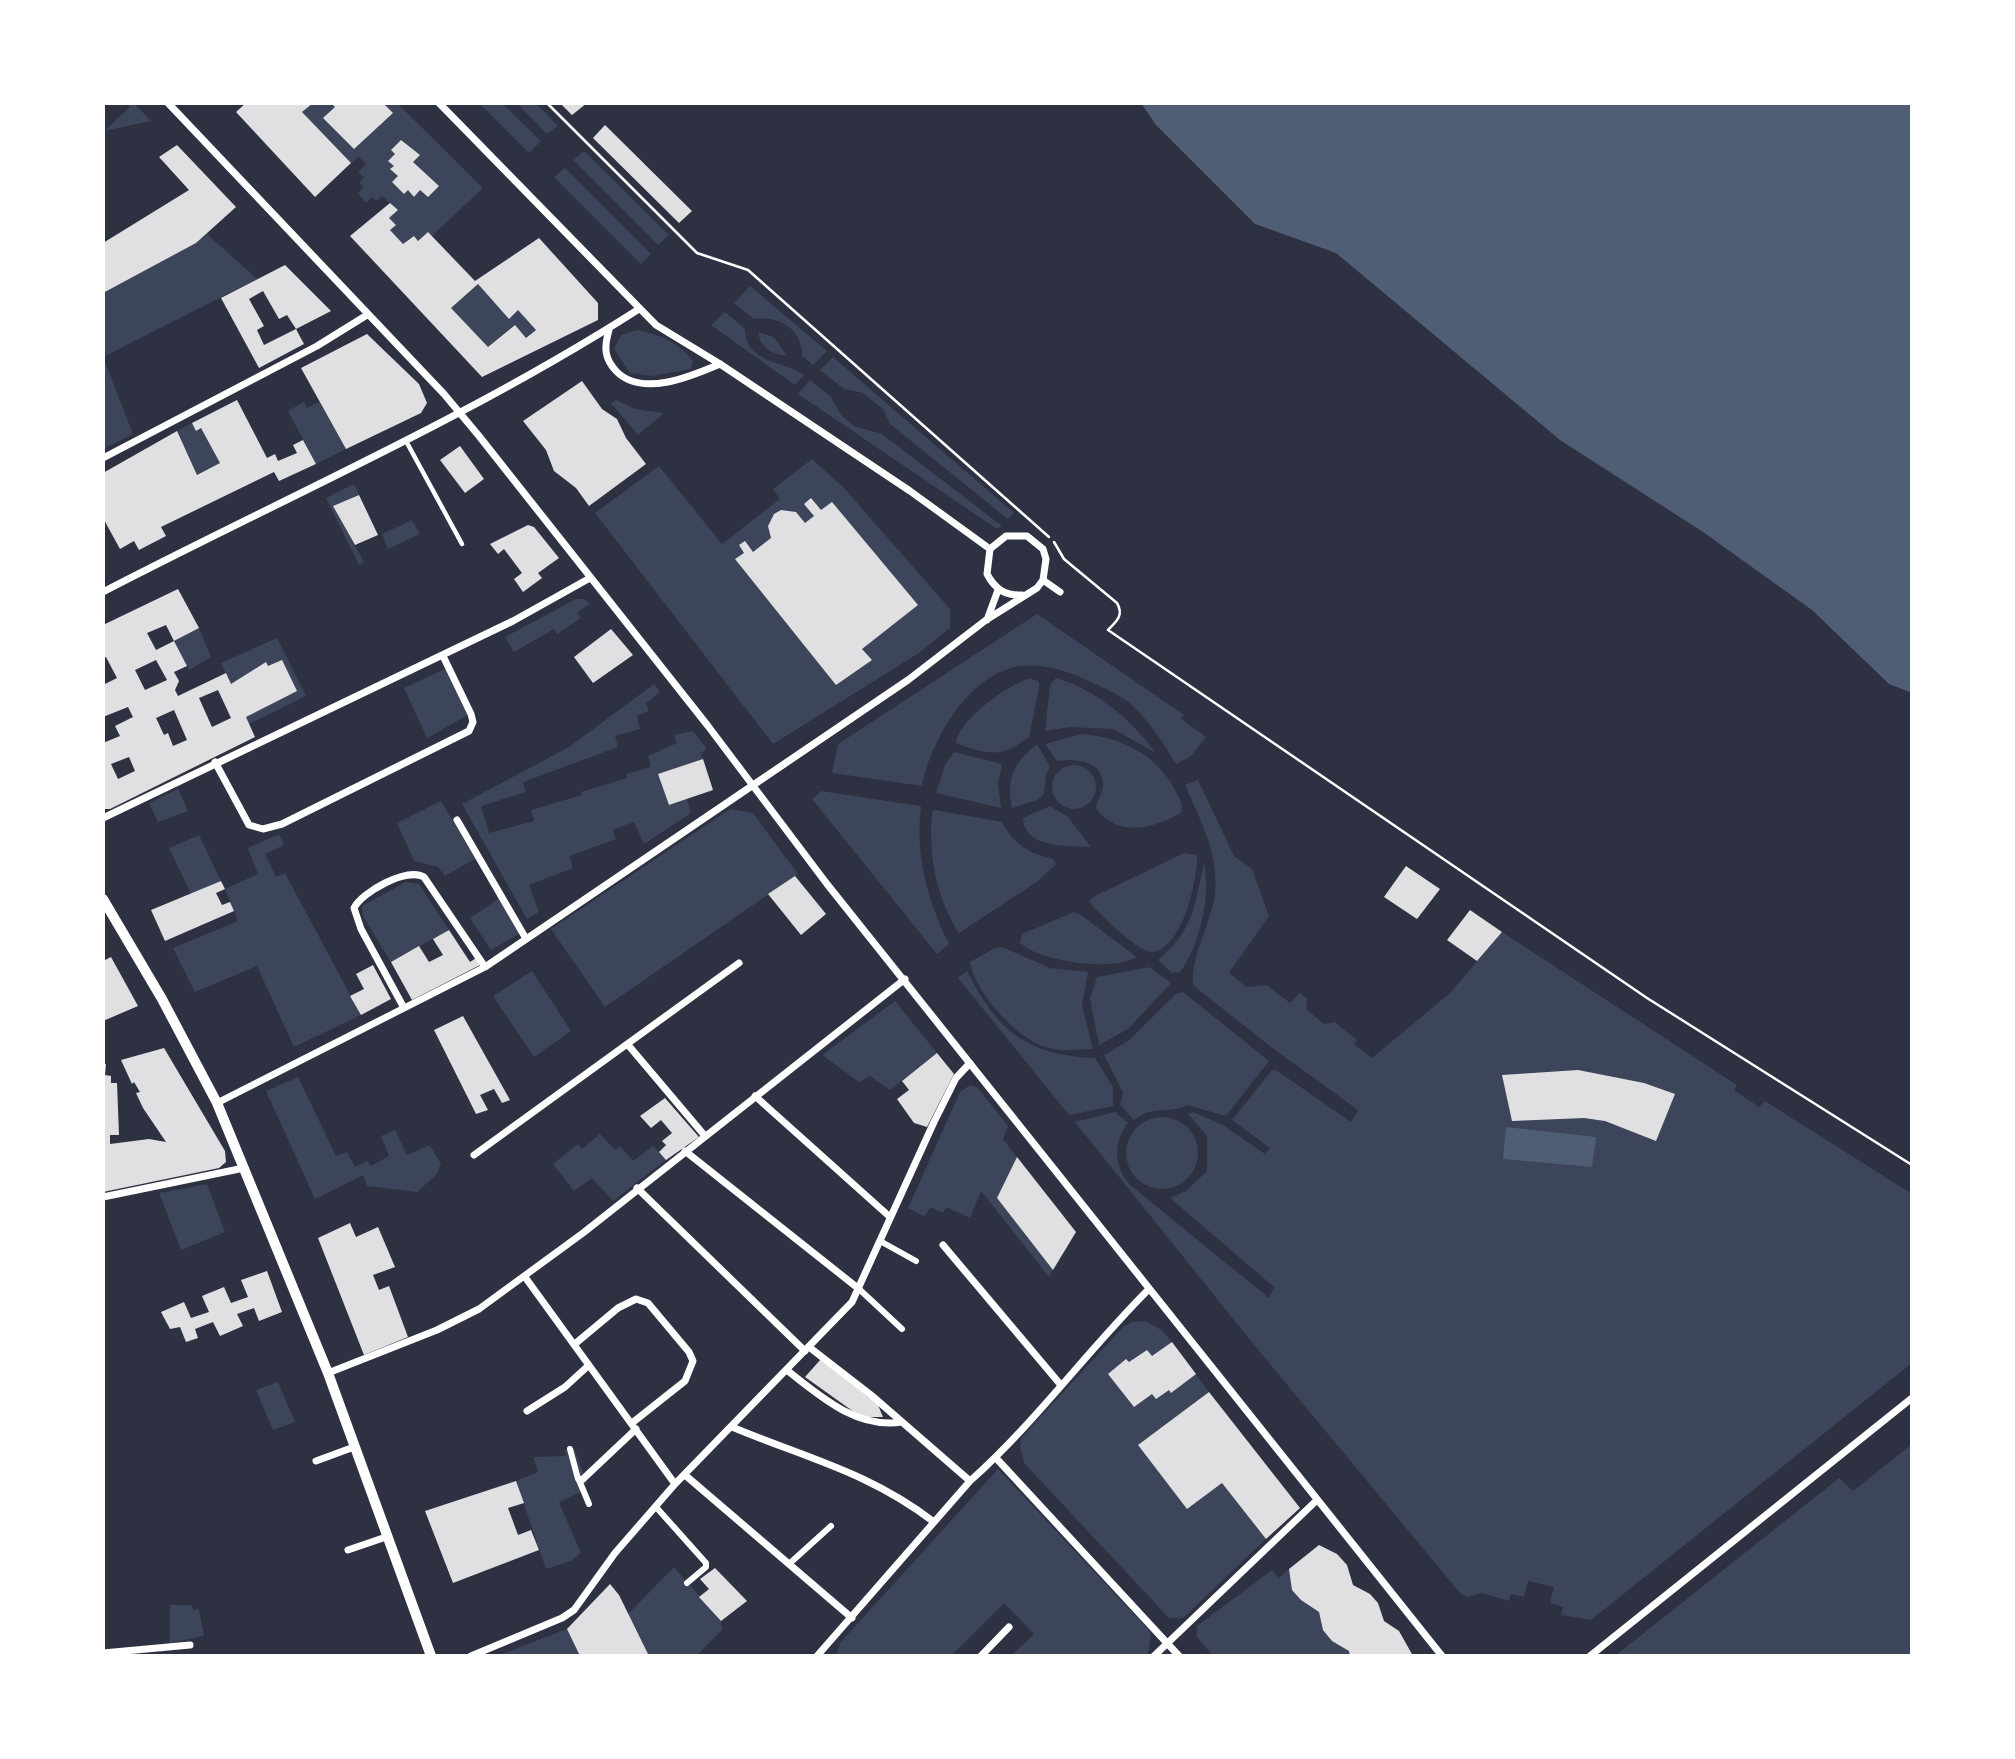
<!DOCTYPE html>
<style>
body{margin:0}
#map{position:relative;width:2015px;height:1759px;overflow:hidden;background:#2d3142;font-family:Signika,sans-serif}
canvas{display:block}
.frame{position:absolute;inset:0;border:105px solid #fff;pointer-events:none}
</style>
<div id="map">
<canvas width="2015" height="1759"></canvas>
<div class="frame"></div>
</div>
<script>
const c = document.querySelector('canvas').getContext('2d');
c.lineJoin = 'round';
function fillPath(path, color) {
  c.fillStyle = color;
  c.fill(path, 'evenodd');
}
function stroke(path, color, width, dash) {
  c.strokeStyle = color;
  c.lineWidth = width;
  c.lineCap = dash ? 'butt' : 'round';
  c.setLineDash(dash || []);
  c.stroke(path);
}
fillPath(new Path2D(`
 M127,103H134L151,121L104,131L130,107Z
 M313,103H397L483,188L432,236L428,232L418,241L414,236L403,244L390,230L395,225L389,218L397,210L382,196L377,201L372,197L366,203L358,193L364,187L359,183L364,177L358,172L366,164L359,157L351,163L302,112Z
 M479,103H502L541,141L529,153Z
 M517,103H536L558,126L547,134Z
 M584,151L669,235L658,245L573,160Z
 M565,168L651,254L641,264L554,177Z
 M207,234L257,279L103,357L133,434L103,449V293L196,243Z
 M478,284L509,319L518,310L536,330L526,338L514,325L488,347L451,308Z
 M750,286L827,351L813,365L802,356C802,328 779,316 754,319L734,303Z
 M725,312L745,329C746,364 783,360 804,375L795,385L711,325Z
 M637,330C659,334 680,343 693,361L691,369L652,376L630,373L614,349L621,335Z
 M758,332L774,337L787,356C772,354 760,348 758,332Z
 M833,357L1014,513L1008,519L890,424L883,409L874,402L863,393L844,389L820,370Z
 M810,380L831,397L841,415L854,426L882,434L1002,526L997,529L798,394Z
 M616,400L635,409L664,413L638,435L611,403Z
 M304,402L307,408L319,402L346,449L316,464L288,411Z
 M192,423L196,431L201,428L220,463L197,475L177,431Z
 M812,459L844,488L950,609V628L919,653L773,744L595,513L659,466L722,544L780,499L773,489Z
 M354,484L359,495L333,506L364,562L359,565L326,498Z
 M412,520L420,534L388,549L382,534Z
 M576,599H584L590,604L577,612L581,618L557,634L554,629L514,652L505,637Z
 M1037,614L1184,715L1181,719L1206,737L1190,757L1176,764C1164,744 1151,724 1135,708C1123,696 1104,688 1089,681C1065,670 1037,661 1011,668C964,682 931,742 922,786L832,773L838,744Z
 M199,628L211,657L189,670L174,641Z
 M277,638L306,696L249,724L221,663Z
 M447,668L468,715L427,738L404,688Z
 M1030,678L1039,682V688L1029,737C1002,758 988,755 956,743C959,719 1008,685 1030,678Z
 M1056,678C1099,691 1130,719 1156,753L1113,729L1070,727L1045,731L1050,685Z
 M654,684L660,692L646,703L649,711L637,716L640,729L615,736L618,747L523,782L526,792L481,806L489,833L534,821L531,810L582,795L581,792L627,778L626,774L651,767L648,756L677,743L674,735L693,731L707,749L701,753L703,759L658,774L669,805L687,799L691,813L644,844L634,822L613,830L616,839L570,856L573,868L529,885L539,912L527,919L462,804L569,747Z
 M1081,734C1120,737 1155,753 1174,788C1178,796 1184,803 1181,813C1153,829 1117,838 1096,808C1097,800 1102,795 1103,787C1104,759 1075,759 1057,761L1045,744Z
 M1037,744L1050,767L1046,775L1044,794L1037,800L1012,808C1006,777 1014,763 1037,744Z
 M954,752L1002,764L998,783L1001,808L936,793L945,765Z
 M1052 787a22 22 0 1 1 44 0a22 22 0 1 1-44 0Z
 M1198,780L1234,856L1252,869L1269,916L1229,973L1246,987L1267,985L1290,1003L1300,993L1307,999L1306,1009L1324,1024L1335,1022L1357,1040L1354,1044L1372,1058L1450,993L1502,932L1737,1085L1734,1090L1759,1107L1765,1101L1912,1194V1363L1591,1620L1561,1615L1563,1607L1550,1603L1554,1587L1528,1581L1524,1597L1511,1594L1509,1601L1482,1593L1467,1597L1460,1593L1250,1340L1075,1122L1115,1112L1128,1123C1113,1142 1114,1166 1129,1184L1269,1298L1274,1287L1170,1198L1186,1191L1207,1171V1136L1188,1114L1193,1112L1223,1125L1265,1154L1270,1148L1232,1120L1272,1070H1276L1351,1122L1358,1110L1271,1047L1194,986C1187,965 1213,918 1215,893C1219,853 1200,820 1185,785Z
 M178,789L188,811L158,822L149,803Z
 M821,791L921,806C915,855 927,899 949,944L937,954L812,799Z
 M441,801L475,859L445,876L438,867L414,861L397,823Z
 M1050,806L1068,817L1091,847C1070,846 1024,849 1023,818Z
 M730,809L753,813L798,874L605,1007L551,929Z
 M935,810L1002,822C1015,845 1028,853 1053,859L1056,864L1038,881L959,933C936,897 928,854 932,812Z
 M279,834L284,845L265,854L276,877L285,873L361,1015L294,1047L257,966L195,992L173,948L238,921L225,889L258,874L248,848Z
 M199,835L221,881L191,894L169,848Z
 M1184,853L1197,855C1198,879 1182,950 1152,952C1137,952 1099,913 1089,902L1093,897Z
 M1204,863C1211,896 1200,945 1180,972L1172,973L1158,960C1194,929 1194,908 1204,863Z
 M406,882L419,884L449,930L391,962L363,916L362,906Z
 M500,898L519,934L491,950L470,918Z
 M1074,912L1081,915L1137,957C1112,972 1041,962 1020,943L1022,934Z
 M1002,947L1050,968L1088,972L1082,1005L1093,1049C1079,1049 1063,1052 1049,1048C1020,1042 974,992 970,962L995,948Z
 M1149,967L1171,983L1128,1029L1099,1045L1090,999L1097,977Z
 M532,971L571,1031L534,1057L493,996Z
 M967,971C998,1032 1027,1055 1095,1058L1113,1087V1106L1069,1115L958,978Z
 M1183,992L1269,1061L1226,1116L1187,1105C1169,1115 1155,1104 1134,1120L1120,1105L1123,1092L1104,1055L1128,1041L1176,994Z
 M895,1001L937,1053L890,1090L870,1076L859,1082L822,1055Z
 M298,1077L336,1156L347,1152L355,1167L368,1161L371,1166L389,1156L381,1136L395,1130L407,1155L430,1145L441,1164L437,1174L417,1192L367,1186L363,1175L315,1199L266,1091Z
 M970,1085L977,1087L1008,1126L1003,1139L1017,1157L997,1198L1053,1270L1049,1277L981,1191L970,1218L946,1207L943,1213L930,1207L925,1217L908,1208L960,1092Z
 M1126 1153a36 36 0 1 1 72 0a36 36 0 1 1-72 0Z
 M600,1134L615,1150L620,1146L633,1161L653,1146L666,1160L613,1201L592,1178L574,1191L553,1164L578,1144L582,1149Z
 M207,1184L225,1232L181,1250L159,1193Z
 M1146,1321L1163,1331L1209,1392L1139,1445L1187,1509L1222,1483L1266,1539L1183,1618H1169L1024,1463L1020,1446L1022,1437L1123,1327L1132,1322Z
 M278,1382L295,1422L273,1430L256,1390Z
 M1912,1444V1656H1615L1839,1478L1853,1491Z
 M574,1448L587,1483L579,1486L581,1492L559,1502L581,1553L571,1561L546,1569L516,1481L538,1472L533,1457L567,1456L564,1451Z
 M998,1469L1147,1628L1151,1634L1148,1654L1017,1656L1014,1653L1034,1634L1004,1603L951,1656H836L840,1643Z
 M674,1567L721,1621L722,1630L696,1656H649L628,1614Z
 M1289,1569C1292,1592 1299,1600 1319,1612C1323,1633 1330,1640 1349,1651L1350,1656H1213L1197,1637V1626L1272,1570L1279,1578Z
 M170,1605H192L193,1610L199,1609L204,1636L170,1643Z
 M567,1629L580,1656H497Z`), '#3c4559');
fillPath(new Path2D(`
 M1141,103H1912V693L1889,684L1812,610L1703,532L1560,440L1336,253L1255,224L1156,125Z
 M1506,1127L1596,1137L1592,1167L1503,1159Z`), '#4f5d75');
fillPath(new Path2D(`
 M246,103H313L302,112L351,163L315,197L236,112Z
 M331,103H383L393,113L354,149L323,118L335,107Z
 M560,103H587L572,115Z
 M605,125L692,211L679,223L593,138Z
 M401,140L420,155L413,162L439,186L428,197L420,190L414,197L408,190L404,194L392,182L398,176L390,169L394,166L388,161L395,154L391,150Z
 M177,145L236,207L196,243L103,293V243L189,190L159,157Z
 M390,203L398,210L389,218L396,225L390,230L403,244L414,236L418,241L428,232L475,281L539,238L598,303V320L482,377L350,236ZM478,284L509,319L518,310L536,330L526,338L515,325L488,347L451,308Z
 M285,265L331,311L296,329L287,315L279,319L263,291L249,299L264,326L257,330L264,345L296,329L304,344L259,368L221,298Z
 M367,334L419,384L427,403L421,413L346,449L301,368Z
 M582,381L602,409L617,419L626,438L646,464L589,506L576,488L554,471L546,450L523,421Z
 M237,400L267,458L275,454L278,461L297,453L293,445L303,440L316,464L279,481L274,472L161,527L166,536L139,550L134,541L120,549L103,518V473L177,431L197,475L220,463L201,428L196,431L192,423Z
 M460,446L484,479L465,493L440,460Z
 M359,495L378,535L355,545L333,506Z
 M811,498L821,510L832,502L918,605L862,649L872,660L836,685L735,559L744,553L739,545L745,541L753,552L771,538L768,526L774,514L781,510L796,512L805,523L814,516L804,504Z
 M528,525L534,527L559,558L538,573L542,578L523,592L514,579L522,573L504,549L498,554L490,544Z
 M178,589L199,628L174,641L166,625L147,633L156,650L174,641L187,666L174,672L179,681L175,690L178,696L226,673L231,684L266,662L268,666L282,660L297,691L246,717L255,737L110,809H103V743L120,736L115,726L133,717L128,707L103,717V685L117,678L106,657L103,658V625ZM156,660L167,680L145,690L135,670ZM218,690L231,718L212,727L199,698ZM174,710L187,740L173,746L168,733L164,735L156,718ZM129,757L135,771L118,779L111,764Z
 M611,629L633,655L593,683L574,657Z
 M703,759L713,790L669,805L658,774Z
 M1406,866L1440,889L1417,919L1384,897Z
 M795,876L826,914L801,935L768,894Z
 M221,881L225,889L216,893L222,905L230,902L234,911L165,941L151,910Z
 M1470,910L1502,932L1477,961L1447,940Z
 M449,930L470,962L476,958L480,965L412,1000L391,962L419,946L429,962L443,955L433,939Z
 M111,957L138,1006L103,1021V961Z
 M373,965L391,999L361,1015L350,996L364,989L356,974Z
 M463,1016L510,1100L502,1103L494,1089L480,1095L488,1110L476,1114L434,1030Z
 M164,1048L225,1151L226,1162L219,1168L103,1192V1065L106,1064L105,1075L111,1076V1083H117L119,1135H110V1144L149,1139L166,1142L143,1108L136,1093L140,1092L134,1082L132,1084L121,1060Z
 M937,1053L954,1074L927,1127L914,1123L897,1099L909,1090L902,1081Z
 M1578,1070L1644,1083L1675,1094L1656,1141L1605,1121L1584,1118L1512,1121L1502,1075Z
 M665,1098L699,1137L666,1160L659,1152L666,1145L662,1141L672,1133L661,1120L651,1128L640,1116Z
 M1017,1157L1076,1232L1053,1270L997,1198Z
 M350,1223L356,1237L378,1227L395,1267L373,1275L379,1290L389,1286L408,1337L364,1355L318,1238Z
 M267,1271L282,1312L259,1321L254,1308L237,1314L243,1326L220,1336L213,1322L195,1329L198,1338L186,1342L180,1327L170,1329L161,1312L184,1302L191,1318L209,1312L202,1296L224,1287L231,1303L248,1297L241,1280Z
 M1172,1342L1196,1374L1171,1393L1169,1390L1156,1399L1152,1394L1134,1407L1108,1374L1126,1359L1129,1362L1147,1350L1152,1356Z
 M821,1359L878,1405L883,1417H861L805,1377Z
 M1209,1392L1300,1508L1266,1539L1222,1483L1187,1509L1138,1445Z
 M516,1481L524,1503L508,1508L518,1535L531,1530L539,1550L453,1583L425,1511Z
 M1319,1545L1337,1554L1347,1565L1353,1585L1370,1594L1378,1603L1384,1621L1399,1631L1413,1656H1350L1349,1651L1332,1641L1323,1630L1319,1612L1301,1600L1292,1590L1289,1569Z
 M715,1568L747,1601L721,1621L699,1597L709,1589L700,1579Z
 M610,1584L619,1595L649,1656H580L567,1629Z`), '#e0e0e3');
stroke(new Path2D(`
 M547,103L697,253L748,270L1049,537
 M1054,542L1064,559L1117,603C1124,615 1117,621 1108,630L1647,998L1912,1165`), '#fff', 2.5);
stroke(new Path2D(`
 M406,441L462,544`), '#fff', 4.5);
stroke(new Path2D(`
 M880,1241L916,1261
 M859,1289L902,1329
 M570,1449L578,1479H583
 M579,1480L589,1504
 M656,1507L706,1563V1567L687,1583
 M789,1564L831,1526`), '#fff', 6);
stroke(new Path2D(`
 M168,103L444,394L479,436L708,726L827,884L1442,1656
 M439,103L656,325L720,364L910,491L990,549
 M609,330C604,347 604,358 616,371C642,398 692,376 720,364
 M103,458L317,346L367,315
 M1043,580L1060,592
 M103,592C282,499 469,418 639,309
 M987,620L998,590
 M215,762L249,825L263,829L282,824L469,731L473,722L471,714L443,656
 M103,818L513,621L590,578
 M457,820L525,937
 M404,1008L361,929L354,908C362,892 407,867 424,877L485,967
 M629,1046L705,1136
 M755,1096L890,1217
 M217,1103L485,967L908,680L986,620L1037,588L1043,580L1046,559L1043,549L1027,536H1006L990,549L987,574C995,589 1005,596 1022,595
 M685,1151L859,1289
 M474,1155L739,963
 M637,1188L805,1351
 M103,1197L244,1168
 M943,1245L1060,1384
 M525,1277L675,1484
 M576,1343L618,1308L636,1299L648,1303L689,1352L693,1361L685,1381L632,1423
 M809,1347L871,1395L970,1481
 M788,1371C821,1397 857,1429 902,1422
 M328,1373L437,1330L479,1309L583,1233L905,979
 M527,1411L565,1387L589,1365
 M732,1427C806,1458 869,1472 934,1522
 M996,1458L1179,1656
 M316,1461L354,1447
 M685,1475L852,1618
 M583,1479L636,1429
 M348,1550L386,1537
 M103,1653L190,1645
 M471,1656L562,1618L574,1610L615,1553L675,1484L852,1302L934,1122L956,1078L970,1063
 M817,1656L970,1481C1035,1423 1087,1351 1148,1290
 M981,1656L1009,1627
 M1154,1656L1317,1500
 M1590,1656L1912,1398`), '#fff', 7);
stroke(new Path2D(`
 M103,899L162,999L217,1103L328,1373L431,1656`), '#fff', 10);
</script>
